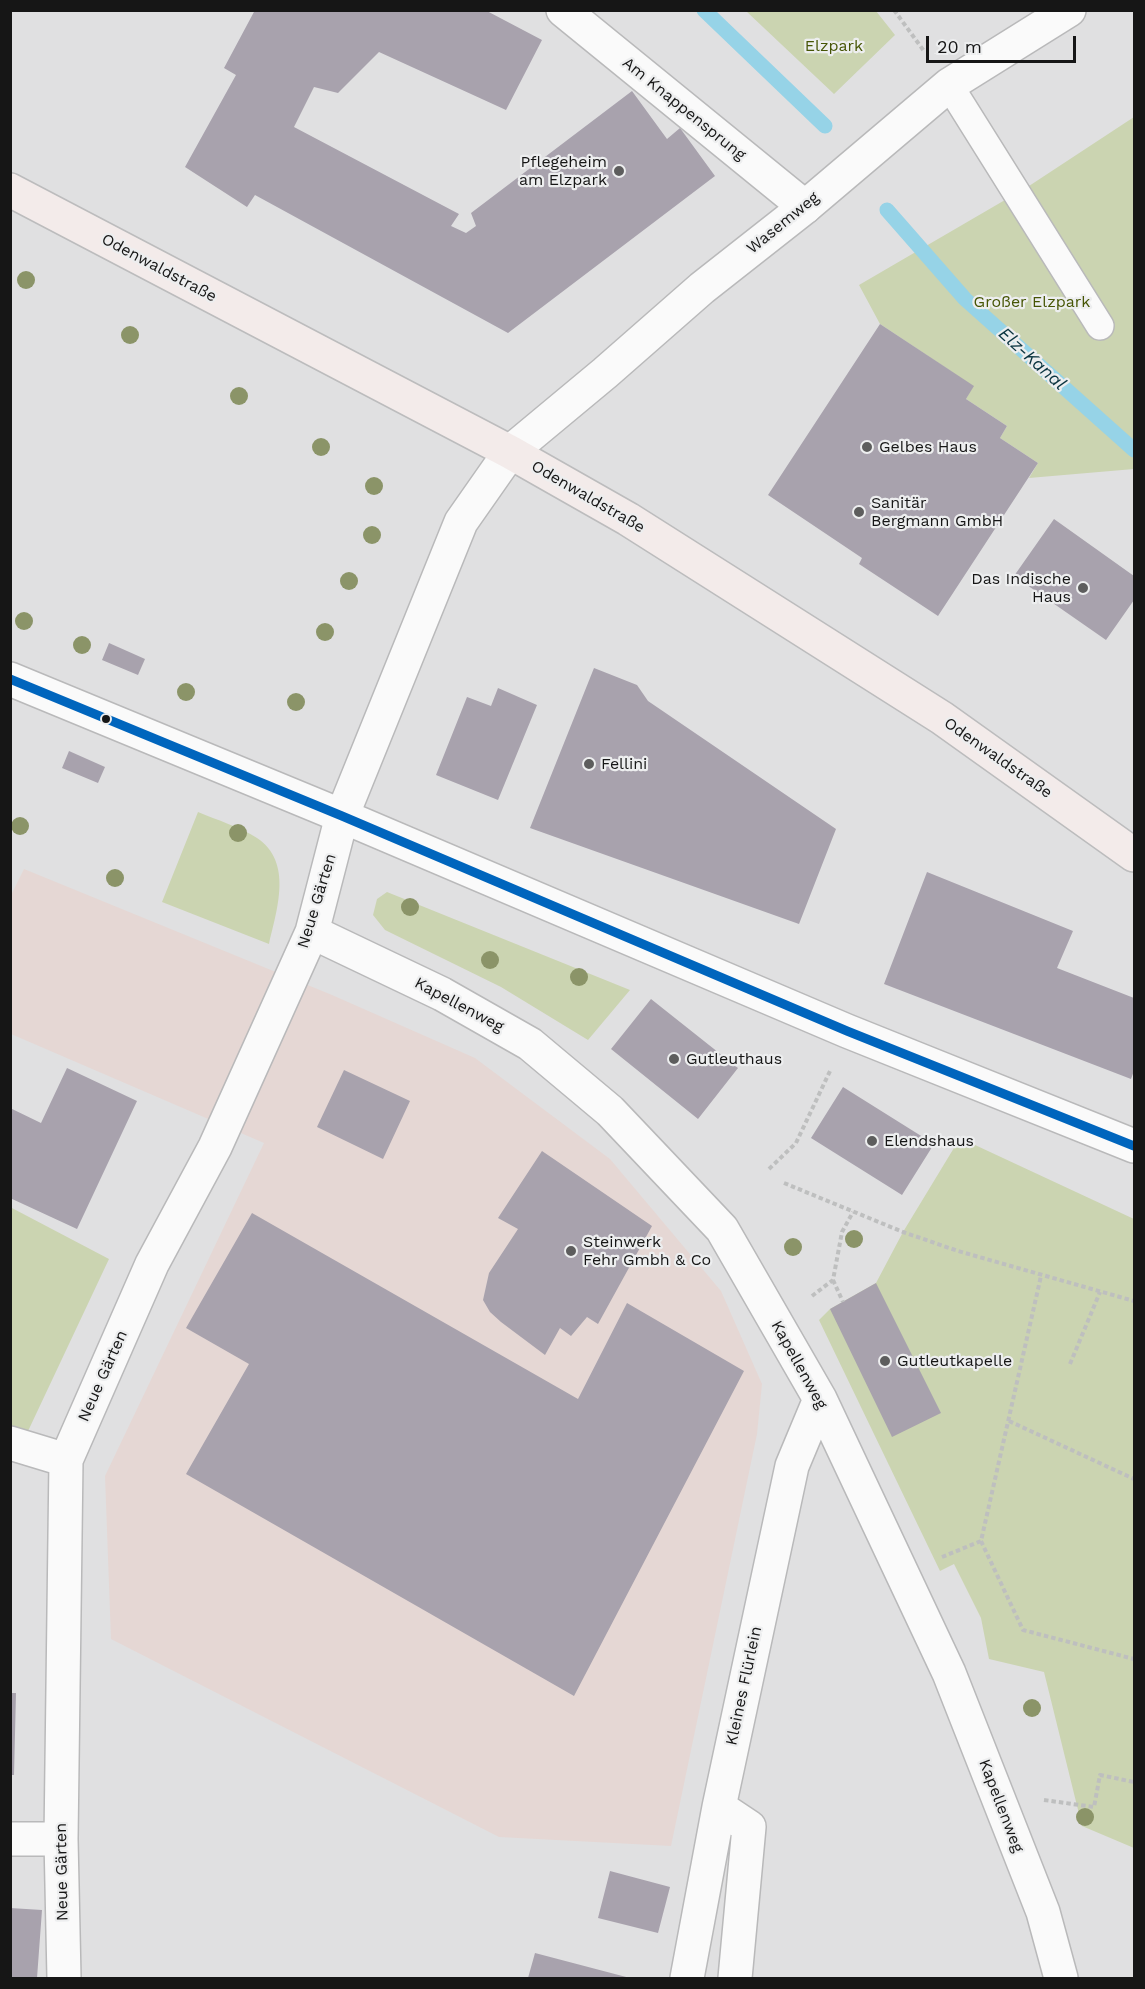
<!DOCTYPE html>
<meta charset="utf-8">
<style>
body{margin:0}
#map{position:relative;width:1145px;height:1989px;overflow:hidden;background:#e0e0e1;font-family:"Work Sans",sans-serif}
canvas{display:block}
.frame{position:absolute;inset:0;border:12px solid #161616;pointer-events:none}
.scale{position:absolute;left:926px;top:36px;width:150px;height:27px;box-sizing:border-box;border:3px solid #161616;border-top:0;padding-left:8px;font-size:18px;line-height:21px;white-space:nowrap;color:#161616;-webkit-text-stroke:4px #edeeef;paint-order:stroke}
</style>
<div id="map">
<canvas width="1145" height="1989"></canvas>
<div class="frame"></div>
<div class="scale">20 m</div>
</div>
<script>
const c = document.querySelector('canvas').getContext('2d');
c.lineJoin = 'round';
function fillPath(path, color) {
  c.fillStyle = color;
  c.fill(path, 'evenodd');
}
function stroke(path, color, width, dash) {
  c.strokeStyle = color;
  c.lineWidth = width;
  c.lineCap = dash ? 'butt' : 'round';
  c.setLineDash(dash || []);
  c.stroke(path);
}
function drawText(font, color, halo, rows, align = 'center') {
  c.font = font + ' "Work Sans",sans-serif';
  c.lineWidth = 4.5;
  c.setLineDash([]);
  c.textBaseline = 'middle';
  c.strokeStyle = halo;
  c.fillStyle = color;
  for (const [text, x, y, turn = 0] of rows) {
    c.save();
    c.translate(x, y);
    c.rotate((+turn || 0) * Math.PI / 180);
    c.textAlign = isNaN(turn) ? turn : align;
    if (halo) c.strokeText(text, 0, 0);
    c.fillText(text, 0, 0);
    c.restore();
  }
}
fillPath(new Path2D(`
 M24,869L332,995L475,1058L610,1159L721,1291L762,1384L757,1434L671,1846L499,1837L111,1639L105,1476L264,1143L11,1034L10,897Z`), '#e5d7d4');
fillPath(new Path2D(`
 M746,11H876L895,35L834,94Z
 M1134,117V469L1029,478L1038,463L1000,438L1007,426L966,399L973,386L880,324L859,285L1029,186Z
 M198,812C217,820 240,827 257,838C293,862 277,909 269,944L162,902Z
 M387,892L630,990L588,1040L501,987L385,930L373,915L377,899Z
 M960,1138L1134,1219V1848L1082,1826L1044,1672L989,1659L981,1618L954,1564L940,1571L819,1320L830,1309L876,1283L903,1232Z
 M10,1207L109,1259L21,1446L10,1443Z`), '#cbd4b1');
stroke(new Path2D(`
 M704,10L825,126
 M887,210L965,299L1134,450`), '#96d3e7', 15);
fillPath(new Path2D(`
 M255,10H485L542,40L506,110L379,52L338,93L314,87L294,127L459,214L451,226L466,233L476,226L471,213L632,91L667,139L680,128L715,176L508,333L255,195L247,207L185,167L236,75L224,68Z
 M880,324L974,386L966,399L1007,426L1000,438L1038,463L938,616L859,564L862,558L768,495Z
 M1054,519L1134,576V600L1106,640L1014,576Z
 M109,643L145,659L138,675L102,660Z
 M594,668L637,685L648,701L836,829L799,924L530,828Z
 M498,688L537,705L498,800L436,775L467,697L491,706Z
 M69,751L105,767L98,783L62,768Z
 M927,872L1073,931L1057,968L1134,998V1071L1131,1079L884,984Z
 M651,999L738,1068L698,1119L611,1049Z
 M67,1068L137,1101L77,1229L10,1198V1108L41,1123Z
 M344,1070L410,1101L383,1159L317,1127Z
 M843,1087L934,1144L902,1195L811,1138Z
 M542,1151L652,1226L598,1324L587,1317L571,1336L560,1328L545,1355L501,1322L490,1312L483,1300L489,1273L518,1229L498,1218Z
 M252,1213L578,1399L627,1303L744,1371L574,1696L186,1474L249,1364L186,1328Z
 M876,1283L941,1413L892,1437L830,1309Z
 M10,1693H16L14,1775H10Z
 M610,1871L670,1887L658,1933L598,1918Z
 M10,1908L42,1910L37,1978H10Z
 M535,1953L630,1978H528Z`), '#a8a2ad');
const lane = new Path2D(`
 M949,85L1100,326`);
const street = new Path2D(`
 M563,10L805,207
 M312,932L442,994L530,1044L610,1111L722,1229L820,1399L949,1673L1043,1912L1061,1978
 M10,1443L66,1460
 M719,1807L749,1827L735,1978
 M10,1839H61
 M64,1978L61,1839L66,1460L152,1264L215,1147L312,932L342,816
 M687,1978L719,1807L792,1466L820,1399`);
const secondary = new Path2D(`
 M10,679L342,816L847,1031L1134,1146
 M342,816L461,522L510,452L605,373L702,288L805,207L949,85L1069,10`);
const primary = new Path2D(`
 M10,190L510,452L628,519L942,718L1134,855`);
stroke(lane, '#b9b9ba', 30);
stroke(street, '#b9b9ba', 36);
stroke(secondary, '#b9b9ba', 36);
stroke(primary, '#bcbcbd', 36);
stroke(new Path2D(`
 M894,10L924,51
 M769,1169L796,1143L831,1069
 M784,1183L903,1232L958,1251L1134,1301
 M833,1280L843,1302
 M812,1296L833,1280L842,1232L853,1212
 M1070,1364L1100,1292
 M1009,1421L1134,1479
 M981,1541L1023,1630L1134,1659
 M942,1557L981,1541L1041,1276
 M1044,1800L1094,1807L1100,1775L1134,1782`), '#bebfbf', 4, [4.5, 3]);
stroke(lane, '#fafafa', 27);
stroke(street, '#fafafa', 33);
stroke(secondary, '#fafafa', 33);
stroke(primary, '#f3ebea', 33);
stroke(new Path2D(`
 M10,679L342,816L847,1031L1134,1146`), '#0065bd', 9);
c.fillStyle = '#8b9468';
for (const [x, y] of [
 [26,280],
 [130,335],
 [239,396],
 [321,447],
 [374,486],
 [372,535],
 [349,581],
 [24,621],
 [325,632],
 [82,645],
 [186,692],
 [296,702],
 [20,826],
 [238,833],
 [115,878],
 [410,907],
 [490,960],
 [579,977],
 [854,1239],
 [793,1247],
 [1032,1708],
 [1085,1817]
]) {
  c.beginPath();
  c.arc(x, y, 9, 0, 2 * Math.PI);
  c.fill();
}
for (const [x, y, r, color] of [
 [619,171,6,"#5d5d5d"],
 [867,447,6,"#5d5d5d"],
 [859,512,6,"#5d5d5d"],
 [1083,588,6,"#5d5d5d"],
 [106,719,5,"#161616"],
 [589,764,6,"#5d5d5d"],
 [674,1059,6,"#5d5d5d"],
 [872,1141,6,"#5d5d5d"],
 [571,1251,6,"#5d5d5d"],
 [885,1361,6,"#5d5d5d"]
]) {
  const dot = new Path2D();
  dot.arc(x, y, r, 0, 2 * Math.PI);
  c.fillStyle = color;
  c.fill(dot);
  stroke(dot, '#edeeef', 2);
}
drawText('16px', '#465505', '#edeeef', [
 ["Elzpark",834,46],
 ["Großer Elzpark",1032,302]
]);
drawText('16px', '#161616', '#edeeef', [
 ["Am Knappensprung",684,109,39],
 ["Wasemweg",783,223,-39],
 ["Odenwaldstraße",159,268,28],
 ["Odenwaldstraße",588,497,30],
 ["Odenwaldstraße",998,758,35],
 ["Neue Gärten",317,901,-73],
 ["Kapellenweg",459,1005,28],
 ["Kapellenweg",799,1365,61],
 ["Neue Gärten",103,1376,-66],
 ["Kleines Flürlein",744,1686,-78],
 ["Kapellenweg",1001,1806,69],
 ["Neue Gärten",62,1872,-91]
]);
drawText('16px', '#161616', '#edeeef', [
 ["Pflegeheim",607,162,"right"],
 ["am Elzpark",607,180,"right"],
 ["Gelbes Haus",879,447],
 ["Sanitär",871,503],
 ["Bergmann GmbH",871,521],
 ["Das Indische",1071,579,"right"],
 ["Haus",1071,597,"right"],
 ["Fellini",601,764],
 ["Gutleuthaus",686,1059],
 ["Elendshaus",884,1141],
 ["Steinwerk",583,1242],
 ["Fehr Gmbh & Co",583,1260],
 ["Gutleutkapelle",897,1361]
], 'left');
drawText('italic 18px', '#0b3541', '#edeeef', [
 ["Elz-Kanal",1032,359,42]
]);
</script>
